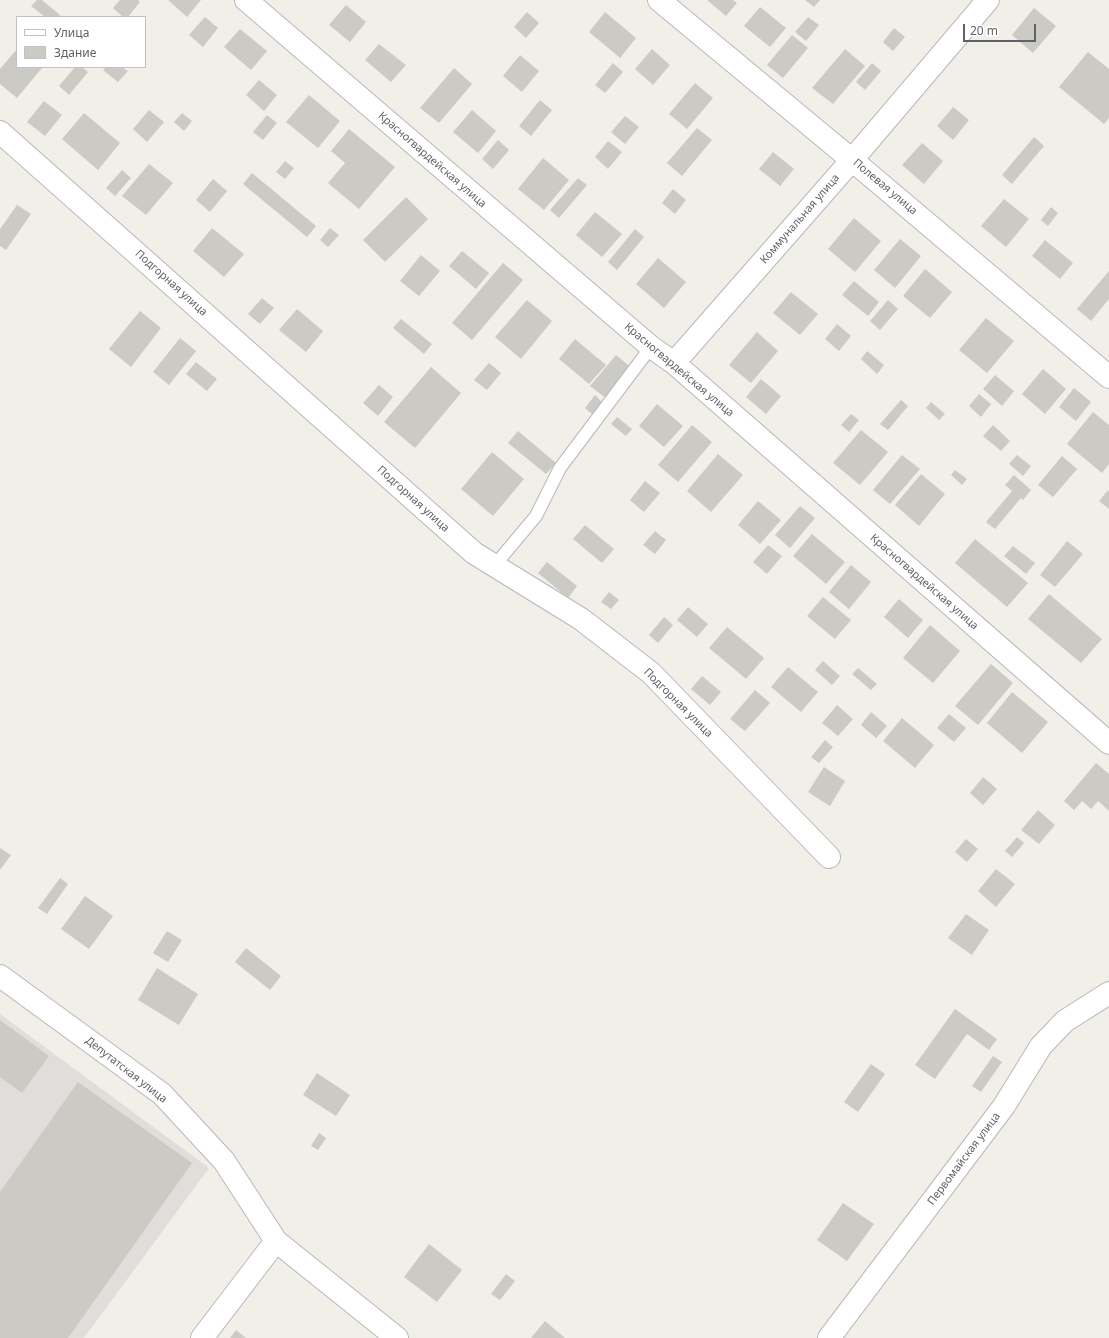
<!DOCTYPE html>
<meta charset="utf-8">
<style>
body{margin:0}
#map{position:relative;width:1109px;height:1338px;overflow:hidden;background:#f1efe8;font-family:"Noto Sans",sans-serif}
canvas{display:block}
.legend{position:absolute;left:16px;top:16px;width:130px;height:52px;box-sizing:border-box;background:#fff;border:1px solid #bfc1c3;margin:0;padding:5px 7px;list-style:none;font-size:12px;color:#5f6368}
.legend li{display:flex;align-items:center;gap:8px;height:20px}
.legend b{width:20px;border:1px solid #bfc1c3}
.scale{position:absolute;left:963px;top:24px;width:73px;height:18px;box-sizing:border-box;border:2px solid #5f6368;border-top:0;padding-left:5px;font-size:12px;line-height:14px;white-space:nowrap;color:#5f6368;-webkit-text-stroke:3px #fff;paint-order:stroke}
</style>
<div id="map">
<canvas width="1109" height="1338"></canvas>
<ul class="legend">
<li><b style="height:5px;background:#fff"></b>Улица</li>
<li><b style="height:11px;background:#cccac5"></b>Здание</li>
</ul>
<div class="scale">20 m</div>
</div>
<script>
const c = document.querySelector('canvas').getContext('2d');
c.lineJoin = 'round';
function fillPath(path, color) {
  c.fillStyle = color;
  c.fill(path, 'evenodd');
}
function stroke(path, color, width, dash) {
  c.strokeStyle = color;
  c.lineWidth = width;
  c.lineCap = dash ? 'butt' : 'round';
  c.setLineDash(dash || []);
  c.stroke(path);
}
function drawText(font, color, halo, rows, align = 'center') {
  c.font = font + ' "Noto Sans",sans-serif';
  c.lineWidth = 3.5;
  c.setLineDash([]);
  c.textBaseline = 'middle';
  c.strokeStyle = halo;
  c.fillStyle = color;
  for (const [text, x, y, turn = 0] of rows) {
    c.save();
    c.translate(x, y);
    c.rotate((+turn || 0) * Math.PI / 180);
    c.textAlign = isNaN(turn) ? turn : align;
    if (halo) c.strokeText(text, 0, 0);
    c.fillText(text, 0, 0);
    c.restore();
  }
}
fillPath(new Path2D(`
 M0,1014L209,1168L84,1338H0Z`), '#e0deda');
fillPath(new Path2D(`
 M37,0H42L60,15L58,17H45L31,6Z
 M120,0H138L140,2L128,17H123L113,8Z
 M168,0H201L187,17Z
 M707,0H733L737,3L726,16Z
 M805,0H820L814,7Z
 M346,5L366,22L350,42L329,25Z
 M760,7L786,28L770,47L744,26Z
 M1034,8L1056,26L1033,53L1012,35Z
 M527,12L539,23L526,38L514,27Z
 M605,12L636,38L620,58L589,32Z
 M205,17L218,28L203,47L189,35Z
 M808,17L819,25L806,41L795,32Z
 M894,28L905,37L893,51L883,42Z
 M240,29L267,51L251,70L224,47Z
 M792,35L808,48L783,78L767,65Z
 M379,44L406,65L391,82L365,60Z
 M17,49V67H41L42,68L17,98L0,84V69Z
 M652,49L670,65L653,85L635,69Z
 M845,49L865,66L833,104L812,88Z
 M1088,52L1109,69V118L1104,124L1059,87Z
 M520,55L539,71L522,92L503,76Z
 M613,63L623,72L605,93L595,85Z
 M872,63L881,71L865,90L856,82Z
 M75,67H82L88,72L69,95L59,86Z
 M106,67H122L128,71L118,82L103,70Z
 M454,68L472,84L439,123L420,108Z
 M259,80L277,95L264,111L246,95Z
 M695,83L713,98L687,129L669,114Z
 M309,95L340,121L318,148L286,122Z
 M540,100L552,110L531,136L519,126Z
 M44,101L62,115L45,136L27,122Z
 M953,107L969,120L953,140L937,126Z
 M149,110L164,122L147,142L133,129Z
 M472,110L496,131L478,153L453,132Z
 M84,113L120,143L98,170L62,139Z
 M182,113L192,121L184,131L174,122Z
 M267,115L277,123L263,140L253,132Z
 M625,116L639,127L625,144L611,132Z
 M697,128L712,140L682,176L667,163Z
 M349,129L395,167L359,209L328,183L345,163L331,151Z
 M1034,137L1044,146L1012,184L1002,175Z
 M498,140L509,150L493,169L482,159Z
 M608,141L622,152L608,169L595,157Z
 M922,143L943,161L924,184L902,165Z
 M773,152L794,169L780,186L759,169Z
 M543,158L569,180L544,210L518,189Z
 M285,161L294,168L285,179L276,172Z
 M149,164L173,183L146,215L122,196Z
 M122,170L131,178L115,196L106,188Z
 M252,173L316,226L307,237L243,184Z
 M578,178L587,185L559,218L550,210Z
 M213,179L227,191L210,212L196,200Z
 M673,189L686,200L675,214L662,203Z
 M406,197L428,219L385,262L363,240Z
 M1004,199L1029,219L1006,247L981,226Z
 M17,205L31,214L6,250L0,246V229Z
 M1051,207L1058,213L1048,226L1041,220Z
 M595,212L622,234L602,257L576,235Z
 M854,218L881,241L855,272L828,249Z
 M212,228L244,254L224,277L193,251Z
 M330,228L339,235L328,247L320,240Z
 M635,229L644,237L617,270L608,262Z
 M900,239L921,256L895,288L874,270Z
 M1045,240L1073,263L1060,279L1032,256Z
 M462,251L489,273L476,289L449,266Z
 M421,255L440,271L419,296L400,281Z
 M658,258L686,282L664,308L636,284Z
 M503,263L523,280L472,340L452,323Z
 M925,269L952,292L930,318L903,296Z
 M1109,271V299L1091,321L1077,309Z
 M854,281L879,302L868,316L842,295Z
 M791,292L818,314L800,335L773,313Z
 M262,298L274,308L260,324L248,314Z
 M527,300L552,321L521,359L495,337Z
 M888,300L898,309L880,330L870,321Z
 M297,309L323,331L306,352L279,330Z
 M140,311L161,328L131,367L109,349Z
 M986,318L1014,341L987,373L959,350Z
 M401,319L432,344L424,354L393,328Z
 M837,324L851,336L839,351L825,339Z
 M757,332L778,351L751,383L729,365Z
 M180,338L196,351L169,385L153,372Z
 M575,339L606,365L589,384L559,359Z
 M867,351L884,365L877,374L861,359Z
 M616,355L633,369L607,399L590,386Z
 M196,362L217,379L207,391L186,374Z
 M489,363L501,373L487,390L474,380Z
 M431,367L461,393L415,448L384,422Z
 M1043,369L1066,389L1045,414L1022,394Z
 M995,375L1014,391L1002,406L983,389Z
 M761,379L781,396L766,414L746,397Z
 M379,385L393,397L378,416L363,403Z
 M1074,388L1091,402L1076,421L1059,407Z
 M979,394L991,404L981,417L969,406Z
 M595,395L604,404L594,416L585,408Z
 M901,400L908,406L888,430L880,424Z
 M931,402L945,414L939,420L926,408Z
 M657,404L683,426L664,447L639,426Z
 M1093,412L1109,425V464L1102,473L1067,444Z
 M851,414L859,420L849,432L841,425Z
 M617,417L632,429L626,436L611,424Z
 M692,425L712,442L678,482L658,465Z
 M993,425L1010,441L1001,451L983,436Z
 M861,430L888,452L860,485L833,463Z
 M518,431L556,463L546,474L508,443Z
 M492,452L524,479L493,516L461,489Z
 M718,454L743,475L711,512L687,491Z
 M902,455L920,469L890,504L873,490Z
 M1017,455L1031,466L1023,476L1009,464Z
 M1062,456L1077,469L1053,497L1038,485Z
 M955,470L967,479L962,485L951,475Z
 M921,474L945,494L919,526L895,505Z
 M1014,475L1031,490L1023,500L1021,498L995,529L986,522L1012,491L1005,485Z
 M645,481L660,493L644,512L630,500Z
 M1108,490L1109,492V509L1099,501Z
 M758,501L781,520L760,544L738,525Z
 M800,506L815,518L790,548L775,535Z
 M585,525L614,549L602,563L573,539Z
 M655,531L666,540L655,554L643,545Z
 M812,534L845,562L826,584L793,556Z
 M975,539L1028,583L1007,607L955,563Z
 M1067,541L1083,554L1055,587L1040,575Z
 M768,545L782,556L767,574L753,562Z
 M1013,546L1035,563L1026,574L1004,556Z
 M547,562L577,586L568,598L538,573Z
 M851,565L871,582L849,609L829,592Z
 M609,592L619,600L611,609L601,602Z
 M1049,594L1102,639L1081,663L1028,619Z
 M823,597L851,620L835,639L807,616Z
 M899,599L923,620L908,638L884,617Z
 M688,607L708,624L697,637L677,620Z
 M664,617L673,625L658,643L649,635Z
 M930,625L960,651L933,683L903,658Z
 M727,627L764,658L746,679L709,648Z
 M823,661L840,676L832,685L815,670Z
 M991,664L1013,683L978,725L955,706Z
 M788,667L818,692L801,712L771,687Z
 M858,668L877,684L871,690L852,674Z
 M702,676L721,692L710,705L691,689Z
 M755,690L770,703L745,731L730,719Z
 M1012,692L1048,722L1022,753L987,723Z
 M837,705L853,719L838,736L822,723Z
 M871,712L887,726L876,738L861,725Z
 M949,714L966,728L954,742L937,728Z
 M902,718L934,745L915,768L883,741Z
 M825,740L833,747L819,763L811,757Z
 M1096,763L1109,774V811L1098,801L1091,809L1082,801L1074,810L1064,801Z
 M824,767L845,781L830,806L808,792Z
 M983,777L997,789L983,805L970,793Z
 M1038,810L1055,825L1039,844L1021,830Z
 M1017,837L1024,843L1012,857L1005,851Z
 M966,839L978,849L967,862L955,852Z
 M0,848L11,855L0,870Z
 M996,869L1015,884L996,907L978,891Z
 M60,878L68,884L47,914L38,908Z
 M85,896L113,916L89,949L61,929Z
 M966,914L989,930L972,955L948,938Z
 M167,931L182,940L168,962L153,953Z
 M246,948L281,976L270,990L235,962Z
 M157,968L198,994L179,1025L138,1000Z
 M955,1009L997,1039L989,1050L967,1034L935,1079L915,1065Z
 M0,1020L49,1056L22,1093L0,1077Z
 M993,1056L1002,1062L981,1092L972,1086Z
 M871,1064L885,1074L858,1112L844,1102Z
 M317,1073L350,1095L336,1116L303,1095Z
 M78,1082L192,1163L68,1338H0V1192Z
 M319,1133L326,1138L318,1150L311,1146Z
 M843,1203L874,1224L847,1261L817,1240Z
 M429,1244L462,1270L437,1302L404,1277Z
 M506,1274L515,1281L500,1300L491,1294Z
 M545,1321L565,1338H531Z
 M236,1330L246,1338H230Z`), '#cccac5');
const service = new Path2D(`
 M495,565L536,516L560,468L651,347`);
const minor = new Path2D(`
 M246,0L651,347L674,363L1109,743
 M659,0L852,160L1109,377
 M0,132L474,553L581,619L651,673L829,857
 M674,363L852,160L988,0
 M0,976L162,1094L224,1161L276,1241L397,1338
 M202,1338L276,1241
 M829,1338L1004,1106L1041,1046L1065,1021L1109,993`);
stroke(service, '#b5b8bc', 14);
stroke(minor, '#b5b8bc', 24);
stroke(service, '#fff', 12);
stroke(minor, '#fff', 22);
drawText('11px', '#5f6368', '#fff', [
 ["Красногвардейская улица",432,160,41],
 ["Полевая улица",885,187,40],
 ["Коммунальная улица",800,219,-49],
 ["Подгорная улица",171,283,42],
 ["Красногвардейская улица",679,370,40],
 ["Подгорная улица",413,499,42],
 ["Красногвардейская улица",924,582,41],
 ["Подгорная улица",678,703,45],
 ["Депутатская улица",126,1070,38],
 ["Первомайская улица",964,1159,-53]
]);
</script>
